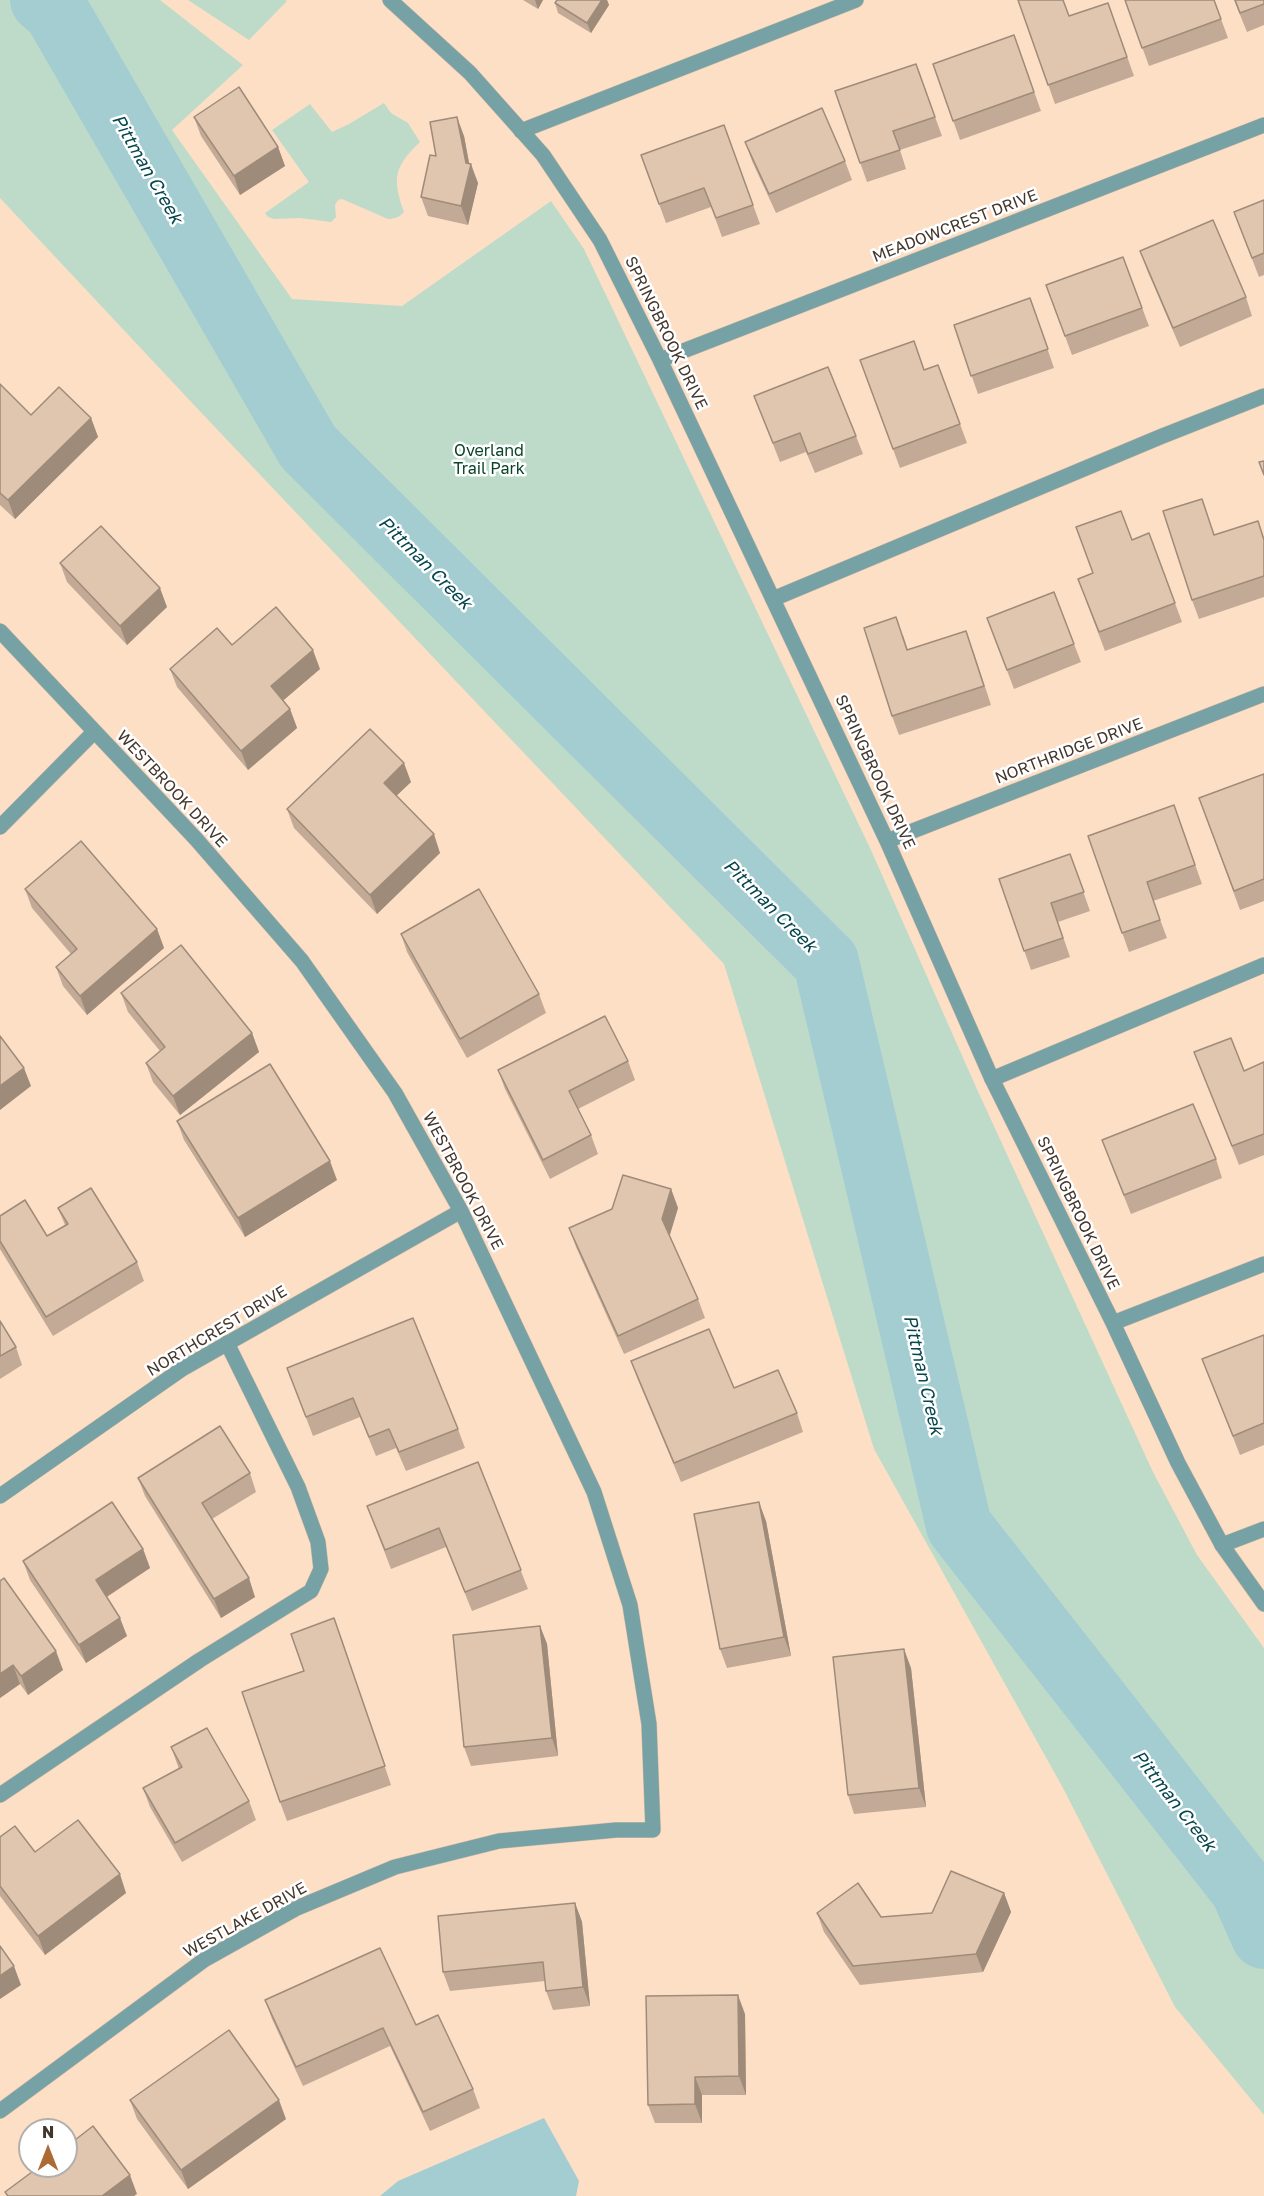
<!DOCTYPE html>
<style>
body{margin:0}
#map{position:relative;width:1264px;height:2196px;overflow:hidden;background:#fddfc6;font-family:"Golos Text",sans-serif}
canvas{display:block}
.north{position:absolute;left:18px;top:2118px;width:60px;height:60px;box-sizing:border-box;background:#fff;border:2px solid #b4afab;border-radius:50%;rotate:0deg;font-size:16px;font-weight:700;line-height:24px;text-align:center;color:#43372d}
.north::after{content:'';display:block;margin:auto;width:21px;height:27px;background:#ac6b35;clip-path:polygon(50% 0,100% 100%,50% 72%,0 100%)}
</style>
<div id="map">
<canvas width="1264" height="2196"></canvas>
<div class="north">N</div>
</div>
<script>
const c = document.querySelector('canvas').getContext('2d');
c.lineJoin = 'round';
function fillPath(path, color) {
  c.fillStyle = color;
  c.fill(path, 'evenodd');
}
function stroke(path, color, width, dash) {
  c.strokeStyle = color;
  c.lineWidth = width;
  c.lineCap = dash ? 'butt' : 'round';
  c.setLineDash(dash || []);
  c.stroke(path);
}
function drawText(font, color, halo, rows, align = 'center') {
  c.font = font + ' "Golos Text",sans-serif';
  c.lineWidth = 5;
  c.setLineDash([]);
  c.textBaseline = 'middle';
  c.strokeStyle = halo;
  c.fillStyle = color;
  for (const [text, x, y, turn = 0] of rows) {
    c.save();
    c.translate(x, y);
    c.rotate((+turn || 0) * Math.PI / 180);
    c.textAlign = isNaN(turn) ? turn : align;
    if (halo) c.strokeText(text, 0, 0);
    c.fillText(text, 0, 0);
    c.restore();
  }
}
fillPath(new Path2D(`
 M0,0H160L243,65L172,130L292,299L402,306L551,201L584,249L871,850L976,1087L1153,1472L1197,1555L1264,1648V2115L1175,2007L1063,1788L874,1449L724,964L194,405L0,198Z
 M188,0H285L287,1L249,40Z
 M384,103L391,113L408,123L420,142C394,167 392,178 404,212C399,217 395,219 388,219L342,199L338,200L335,205L336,217L331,222L300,218L274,219L268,217L265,213L309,182L272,130L310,104L332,132L349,124Z`), '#bedbc9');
fillPath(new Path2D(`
 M544,2118L579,2181L576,2196H380L398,2181Z`), '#a4cdd2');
stroke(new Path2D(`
 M43,0L56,11L308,447L826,962L959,1526L1243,1889L1264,1936`), '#a4cdd2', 66);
const lane = new Path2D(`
 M521,131L856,0
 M773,599L1160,437L1264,396
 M992,1079L1264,965
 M1222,1545L1264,1529
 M0,1795L200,1660L311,1591L321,1569L318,1542L298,1487L227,1343`);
const street = new Path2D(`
 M390,0L470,73L543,155L600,240L660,360L887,841L992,1079L1113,1323L1178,1463L1222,1545L1264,1604
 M660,360L1264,125
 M0,631L196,839L302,961L395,1093L461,1211L594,1492L630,1605L649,1724L653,1830H616L499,1841L395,1867L297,1908L204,1960L0,2111
 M0,827L94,732
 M887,841L1264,694
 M1113,1323L1264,1264
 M0,1496L182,1369L461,1211`);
stroke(lane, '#d8bda7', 16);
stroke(street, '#d8bda7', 16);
stroke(lane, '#76a2a5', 15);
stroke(street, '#76a2a5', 15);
fillPath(new Path2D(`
 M523,0H543L538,9Z
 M557,0H607L609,5L591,33L558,13L555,3Z
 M1018,0L1069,16L1108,3L1134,76L1055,104Z
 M1125,0H1214L1228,38L1149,66Z
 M1234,0H1264V25L1247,32Z
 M1014,35L1041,111L960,140L933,64Z
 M916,64L942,136L900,150L906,169L867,182L835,91Z
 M194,117L278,147L285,166L240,195L201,136Z
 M724,125L760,224L722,237L711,207L666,223L641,155Z
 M464,136L469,163L478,183L468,225L428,216L421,197L436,156Z
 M745,142L845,161L852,180L776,213L752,161Z
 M1264,200V275L1259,277L1234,212Z
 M1140,251L1246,297L1252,316L1180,347L1147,270Z
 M1123,257L1149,326L1072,355L1046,285Z
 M1030,298L1054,368L978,394L954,325Z
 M860,360L924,370L938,365L967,443L900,468Z
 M0,384L31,415L91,418L98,437L15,519L0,505Z
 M754,396L856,436L863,454L815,473L806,452L780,462Z
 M1258,521L1264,538V597L1199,619L1192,600Z
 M1149,533L1182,622L1105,651L1085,598L1093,573L1132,540Z
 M60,563L167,607L127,645L67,582Z
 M987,618L1074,644L1081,662L1014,689Z
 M903,635L908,650H973L991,705L899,735L892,716Z
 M232,645L320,669L283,700L290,709L297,728L248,770L177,687L170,669Z
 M1264,774V901L1240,910L1199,798Z
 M411,782L396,796L440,853L377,914L294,828L287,809Z
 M1174,805L1202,884L1153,901L1167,938L1129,952L1088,836Z
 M1070,854L1090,911L1058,922L1070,957L1031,970L999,879Z
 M25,889L157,929L164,948L87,1015L63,986L56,967L71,954L32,908Z
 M401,934L539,994L546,1013L467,1058L407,952Z
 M121,993L252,1033L259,1052L180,1115L153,1082L146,1063L160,1051L128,1012Z
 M1194,1052L1244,1071L1264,1062V1155L1239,1165Z
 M628,1061L635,1080L578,1109L591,1135L598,1154L550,1179L505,1089L498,1070Z
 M177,1121L337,1180L245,1237L184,1140Z
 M1109,1159H1216L1222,1178L1131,1214Z
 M671,1189L678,1208L669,1236L698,1299L705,1318L624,1354L576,1247L569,1228Z
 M58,1208L137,1262L144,1281L53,1336L0,1249V1216L47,1236L65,1225Z
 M0,1321L16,1347L22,1365L0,1379Z
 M1264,1335V1445L1240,1455L1202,1359Z
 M631,1361L734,1388L797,1413L803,1432L681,1482L638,1380Z
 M287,1368L458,1429L465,1448L406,1471L396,1448L376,1456L360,1417L313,1436Z
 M478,1462L528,1589L472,1611L446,1547L391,1569L367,1506Z
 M250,1473L256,1492L212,1519L255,1597L221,1618L145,1496L138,1478Z
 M766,1521L791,1656L727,1668L720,1649Z
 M143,1549L150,1568L107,1597L127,1636L86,1663L30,1580L23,1561Z
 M0,1581L63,1670L28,1695L20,1684L0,1698Z
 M540,1626L547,1644L558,1756L471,1766L464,1747Z
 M341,1637L391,1785L287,1821L280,1802L304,1671Z
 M911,1668L926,1807L854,1814L848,1795Z
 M171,1747L249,1801L256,1820L182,1862L150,1807L143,1788L179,1769Z
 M0,1837L35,1852L126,1893L45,1955L0,1896Z
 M1004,1893L1011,1912L983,1972L860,1985L824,1932L817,1913L881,1917L932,1913Z
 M575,1903L582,1922L590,2006L553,2010L546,1991L545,1981L450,1991L443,1972Z
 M265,2000L416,2025L473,2089L480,2108L430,2131L390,2046L303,2086L272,2019Z
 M745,2014L746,2095H702V2123H655L648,2105Z
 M130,2100L286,2119L188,2189L137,2119Z`), '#c2aa96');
fillPath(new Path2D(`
 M535,0H543L538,9Z
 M602,0H607L609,5L591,33L587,23Z
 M457,117L464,136L470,168L471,164L478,183L468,225L461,206L466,163Z
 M278,147L285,166L240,195L234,176Z
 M91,418L98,437L15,519L8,500Z
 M160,588L167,607L127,645L120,626Z
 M313,650L320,669L278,705L271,686Z
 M290,709L297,728L248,770L241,751Z
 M404,763L411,782L390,802L384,783Z
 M434,834L440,853L377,914L370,895Z
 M157,929L164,948L87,1015L80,996Z
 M252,1033L259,1052L180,1115L173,1096Z
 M24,1068L31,1086L0,1110V1086Z
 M330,1161L337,1180L245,1237L238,1218Z
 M671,1189L678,1208L669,1238L662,1219Z
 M759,1502L766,1521L791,1656L784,1637Z
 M143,1549L150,1568L103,1599L96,1580Z
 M249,1578L255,1597L221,1618L214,1599Z
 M120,1618L127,1636L86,1663L79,1645Z
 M540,1626L547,1644L558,1756L552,1738Z
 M904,1649L911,1668L926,1807L919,1788Z
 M56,1651L63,1670L28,1695L21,1676Z
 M13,1665L20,1684L0,1698V1674Z
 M120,1874L126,1893L45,1955L38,1936Z
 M1004,1893L1011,1912L983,1972L976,1954Z
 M575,1903L582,1922L590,2006L583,1987Z
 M14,1966L21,1985L0,1999V1976Z
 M738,1995L745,2014L746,2095L739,2076Z
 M695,2077L702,2095V2123L695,2104Z
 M279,2100L286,2119L188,2189L181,2170Z
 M130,2175L137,2194L134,2196H102Z`), '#9e8b7a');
const building = new Path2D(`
 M557,0H602L587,23L555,3Z
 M1018,0H1063L1069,16L1108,3L1127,57L1048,85Z
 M1125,0H1214L1221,19L1142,48Z
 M1235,0H1264V4L1240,13Z
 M1014,35L1034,92L953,121L933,64Z
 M916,64L935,117L893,131L900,150L860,163L835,91Z
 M239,87L278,147L234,176L194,117Z
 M822,108L845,161L769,194L745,142Z
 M457,117L466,163L471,164L461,206L421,197L430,155L436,156L430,122Z
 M724,125L753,205L716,218L704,188L659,204L641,155Z
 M1264,200V253L1252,258L1234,212Z
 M1213,220L1246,297L1173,328L1140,251Z
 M1123,257L1142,308L1065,336L1046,285Z
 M1030,298L1048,349L971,376L954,325Z
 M914,341L924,370L938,365L960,424L893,449L860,360Z
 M828,367L856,436L808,454L800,433L773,443L754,396Z
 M0,384L31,415L59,387L91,418L8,500L0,493Z
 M1264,461V475L1259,462Z
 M1202,499L1214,535L1258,521L1264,540V576L1192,600L1163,511Z
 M1121,511L1132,540L1149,533L1175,603L1099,632L1078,579L1093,573L1076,527Z
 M101,526L160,588L120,626L60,563Z
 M1054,592L1074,644L1007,670L987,618Z
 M276,607L313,650L271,686L290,709L241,751L170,669L217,628L232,645Z
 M896,617L907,650L966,631L984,686L892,716L864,628Z
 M370,729L404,763L384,783L434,834L370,895L287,809Z
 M1264,774V879L1234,891L1199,798Z
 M1174,805L1195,865L1147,882L1160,920L1122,933L1088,836Z
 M81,841L157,929L80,996L56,967L77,949L25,889Z
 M1070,854L1084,892L1051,903L1063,938L1024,951L999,879Z
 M479,889L539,994L460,1039L401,934Z
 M181,945L252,1033L173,1096L146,1063L165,1047L121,993Z
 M605,1016L628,1061L569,1091L591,1135L543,1160L498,1070Z
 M0,1036L24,1068L0,1086Z
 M1231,1038L1244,1071L1264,1062V1134L1232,1146L1194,1052Z
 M270,1064L330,1161L238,1218L177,1121Z
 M1193,1104L1216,1159L1124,1195L1102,1140Z
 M623,1175L671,1189L662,1219L698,1299L618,1336L569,1228L612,1209Z
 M91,1188L137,1262L46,1317L0,1241V1216L25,1200L47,1236L68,1224L58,1208Z
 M413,1318L458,1429L399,1452L389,1429L369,1437L353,1398L306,1417L287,1368Z
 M0,1321L16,1347L0,1356Z
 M709,1329L734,1388L778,1370L797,1413L674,1463L631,1361Z
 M1264,1335V1423L1233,1436L1202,1359Z
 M220,1426L250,1473L202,1503L249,1578L214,1599L138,1478Z
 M478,1462L521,1570L465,1592L439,1528L385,1550L367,1506Z
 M112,1502L143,1549L96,1580L120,1618L79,1645L23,1561Z
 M759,1502L784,1637L720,1649L694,1514Z
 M4,1578L56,1651L21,1676L13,1665L0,1674V1581Z
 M334,1618L385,1766L280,1802L242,1692L304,1671L291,1634Z
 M540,1626L552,1738L464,1747L453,1635Z
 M904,1649L919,1788L848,1795L833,1657Z
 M207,1728L249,1801L175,1843L143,1788L182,1767L171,1747Z
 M78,1820L120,1874L38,1936L0,1886V1837L15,1826L35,1852Z
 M951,1871L1004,1893L976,1954L853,1966L817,1913L858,1883L881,1917L932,1913Z
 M575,1903L583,1987L546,1991L543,1962L443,1972L438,1916Z
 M0,1946L14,1966L0,1976Z
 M380,1948L416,2025L438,2015L473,2089L423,2112L383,2028L296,2067L265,2000Z
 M738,1995L739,2076L695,2077V2104L648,2105L646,1996Z
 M229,2030L279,2100L181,2170L130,2100Z
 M93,2126L130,2175L102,2196H8L5,2192L40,2166H66V2147Z`);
fillPath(building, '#e1c6af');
stroke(building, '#9e8b7a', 1.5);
drawText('16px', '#43372d', '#fff', [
 ["MEADOWCREST DRIVE",955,226,-21],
 ["SPRINGBROOK DRIVE",666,333,64],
 ["NORTHRIDGE DRIVE",1069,751,-21],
 ["SPRINGBROOK DRIVE",875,772,65],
 ["WESTBROOK DRIVE",172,789,47],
 ["WESTBROOK DRIVE",463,1181,62],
 ["SPRINGBROOK DRIVE",1078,1213,64],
 ["NORTHCREST DRIVE",217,1331,-31],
 ["WESTLAKE DRIVE",245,1920,-29]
]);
drawText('16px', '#0a4429', '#fff', [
 ["Overland",489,451],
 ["Trail Park",489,469]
]);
drawText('italic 18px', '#06464d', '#fff', [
 ["Pittman Creek",147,169,60],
 ["Pittman Creek",425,563,45],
 ["Pittman Creek",770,906,45],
 ["Pittman Creek",923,1375,77],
 ["Pittman Creek",1174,1801,52]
]);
</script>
